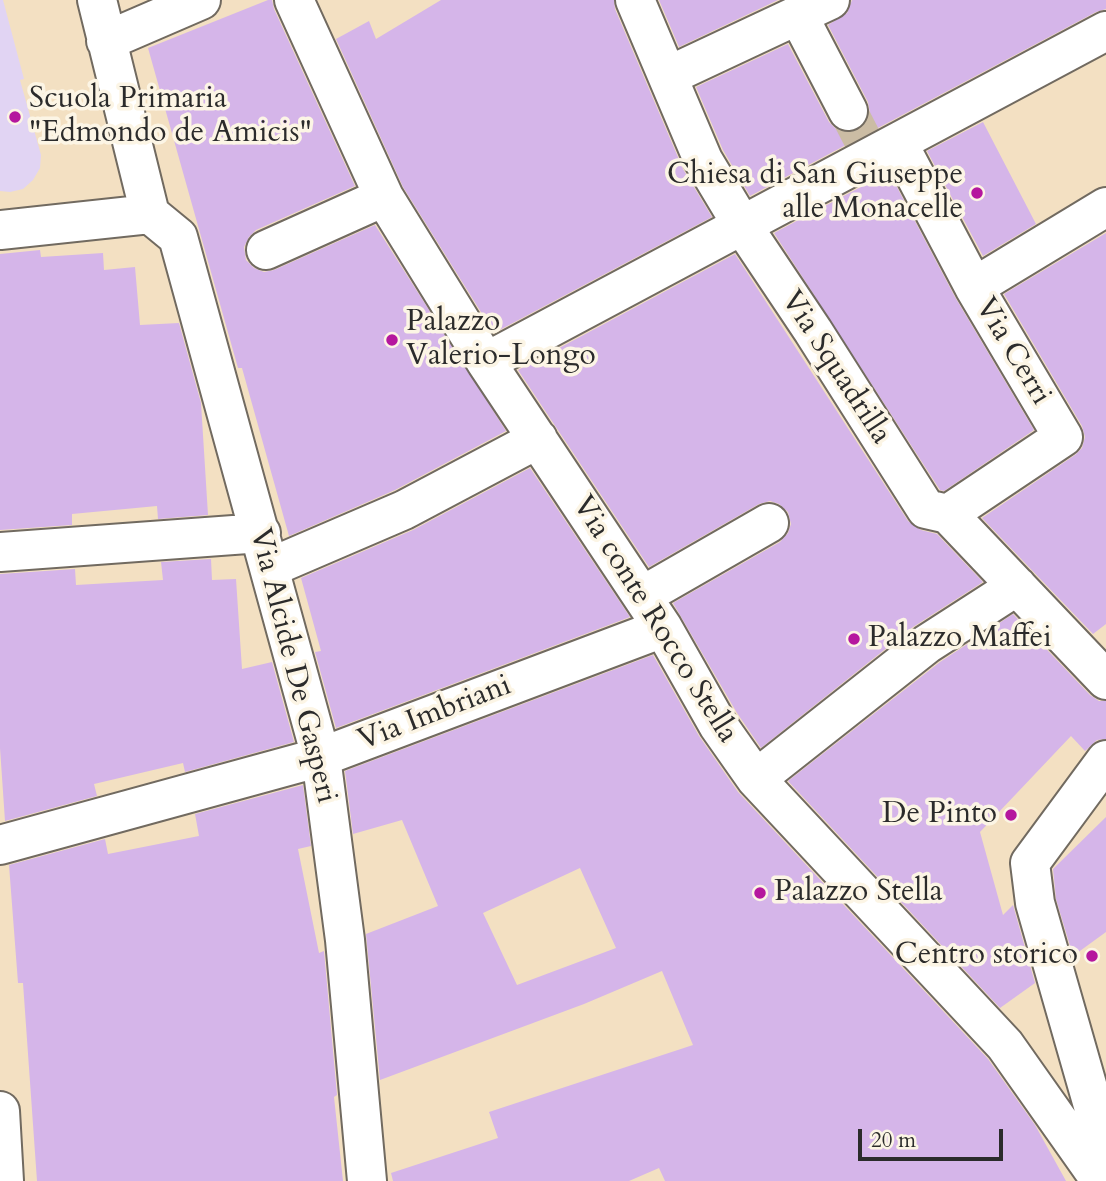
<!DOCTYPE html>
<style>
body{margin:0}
#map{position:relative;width:1106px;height:1181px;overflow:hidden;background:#f3e0c2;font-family:Cardo,serif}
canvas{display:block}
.scale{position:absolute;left:858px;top:1129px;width:145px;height:32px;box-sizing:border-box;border:4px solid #2b2b2b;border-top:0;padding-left:9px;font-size:21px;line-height:24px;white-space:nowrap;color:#2b2b2b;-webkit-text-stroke:5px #fcf5e5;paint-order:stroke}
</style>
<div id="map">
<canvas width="1106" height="1181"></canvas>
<div class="scale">20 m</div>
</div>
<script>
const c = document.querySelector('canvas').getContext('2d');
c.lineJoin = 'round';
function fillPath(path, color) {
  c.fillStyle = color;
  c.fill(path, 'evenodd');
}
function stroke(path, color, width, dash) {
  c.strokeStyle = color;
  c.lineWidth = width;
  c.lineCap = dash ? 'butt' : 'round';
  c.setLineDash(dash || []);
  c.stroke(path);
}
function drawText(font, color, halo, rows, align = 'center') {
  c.font = font + ' Cardo,serif';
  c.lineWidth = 7;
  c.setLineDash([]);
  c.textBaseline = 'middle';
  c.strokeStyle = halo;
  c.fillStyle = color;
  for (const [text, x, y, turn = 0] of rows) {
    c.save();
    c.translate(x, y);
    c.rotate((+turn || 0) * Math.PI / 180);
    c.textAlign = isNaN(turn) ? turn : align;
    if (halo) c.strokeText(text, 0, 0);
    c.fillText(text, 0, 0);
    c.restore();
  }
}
fillPath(new Path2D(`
 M0,0H3L24,79L20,80L41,155L40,168L33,180L23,189L10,192L0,191Z`), '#e1d4f3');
fillPath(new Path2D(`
 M268,0H272L274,9L355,186L256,230L249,237L244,247L246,260L254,268L264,272L274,270L375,225L506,431L395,490L289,536L242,368H238L148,48Z
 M441,0H614L615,9L683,169L712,217L494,333L403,187L336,39L369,21L376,39Z
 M659,0H778L679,47Z
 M852,0H1106V9L1096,12L750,196L723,150L696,87L788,44L829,122L837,130L846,133L859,130L867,122L870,113L868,102L828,25L847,13Z
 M983,122L1036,224L983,256L927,151Z
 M889,172L955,297L1034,430L944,491L940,490L774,233Z
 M1106,233V624L1093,634L982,518L1075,455L1082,448L1085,437L1082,426L1004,294Z
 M40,250L41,257L103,253L104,270L135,267L140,325L179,323L201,403L208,515L158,519L157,506L72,514V525L0,530V254Z
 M735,254L908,521L921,530L937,534L983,582L913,627L761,748L737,713L673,603L780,542L788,533L791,524L788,512L779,504L770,501L759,504L649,567L518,370Z
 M530,468L630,617L336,728L315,652L321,651L301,578L413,530Z
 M211,559L212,580L236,579L242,669L272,662L294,742L185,772L183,763L94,784L97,796L5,821L0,748V574L75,569L76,585L163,580L161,562Z
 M1013,614L1090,695L1099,701H1106V739L1097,740L1085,751L1071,736L980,832L1003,915L1013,905L1035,983L1000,1008L788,781L940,662Z
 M653,655L699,736L738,792L988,1059L1035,1125L1066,1181H665L659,1168L629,1181H393L391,1173L498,1138L489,1112L693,1045L662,971L584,1004L380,1080L366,934L438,906L402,820L353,834L345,771ZM580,868L616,948L517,985L483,913Z
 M303,785L311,846L298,849L319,953L324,951L337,1095L334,1097L343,1181H37L23,983H18L9,865L105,839L108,854L199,836L195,814Z
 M1106,817V932L1073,956L1056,899L1053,869Z`), '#d5b5e9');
stroke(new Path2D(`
 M848,111L865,144`), '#cbbca4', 38, [38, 19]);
const street = new Path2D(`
 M97,0L150,214
 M294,0L384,197L486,362L663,628L718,725L756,779L1005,1045L1101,1181
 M635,0L703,160L742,225L813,331L926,509L948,514L1106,680
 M798,15L848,111
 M106,41L201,0
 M668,76L830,0
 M898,143L974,287L1063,437L948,514
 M150,214L178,237L321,757L345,940L367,1181
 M0,230L150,214
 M266,250L384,197
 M974,287L1106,207
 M486,362L1106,31
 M0,552L261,533
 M269,568L404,510L538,439
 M642,596L769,523
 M1106,760L1030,863L1035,903L1106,1151
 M756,779L927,644L1017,586
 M0,845L321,757L663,628
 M0,1111L4,1181`);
stroke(street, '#716a60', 42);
stroke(street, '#fff', 38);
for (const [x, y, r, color] of [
 [15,117,7,"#b5179e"],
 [977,193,7,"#b5179e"],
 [392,340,7,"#b5179e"],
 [854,639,7,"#b5179e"],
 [1011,815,7,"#b5179e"],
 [760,893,7,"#b5179e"],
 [1092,956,7,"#b5179e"]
]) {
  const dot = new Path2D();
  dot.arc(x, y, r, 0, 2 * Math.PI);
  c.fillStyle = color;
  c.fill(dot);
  stroke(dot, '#fcf5e5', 2.5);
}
drawText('30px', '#2b2b2b', '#fcf5e5', [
 ["Scuola Primaria",29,100],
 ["\"Edmondo de Amicis\"",29,134],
 ["Chiesa di San Giuseppe",963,176,"right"],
 ["alle Monacelle",963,210,"right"],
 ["Palazzo",406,323],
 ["Valerio-Longo",406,357],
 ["Palazzo Maffei",868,639],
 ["De Pinto",997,815,"right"],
 ["Palazzo Stella",774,893],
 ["Centro storico",1078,956,"right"]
], 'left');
drawText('30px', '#2b2b2b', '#fcf5e5', [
 ["Via Cerri",1012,352,59],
 ["Via Squadrilla",835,368,57],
 ["Via conte Rocco Stella",654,620,58],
 ["Via Alcide De Gasperi",292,666,76],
 ["Via Imbriani",435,714,-21]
]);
</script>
